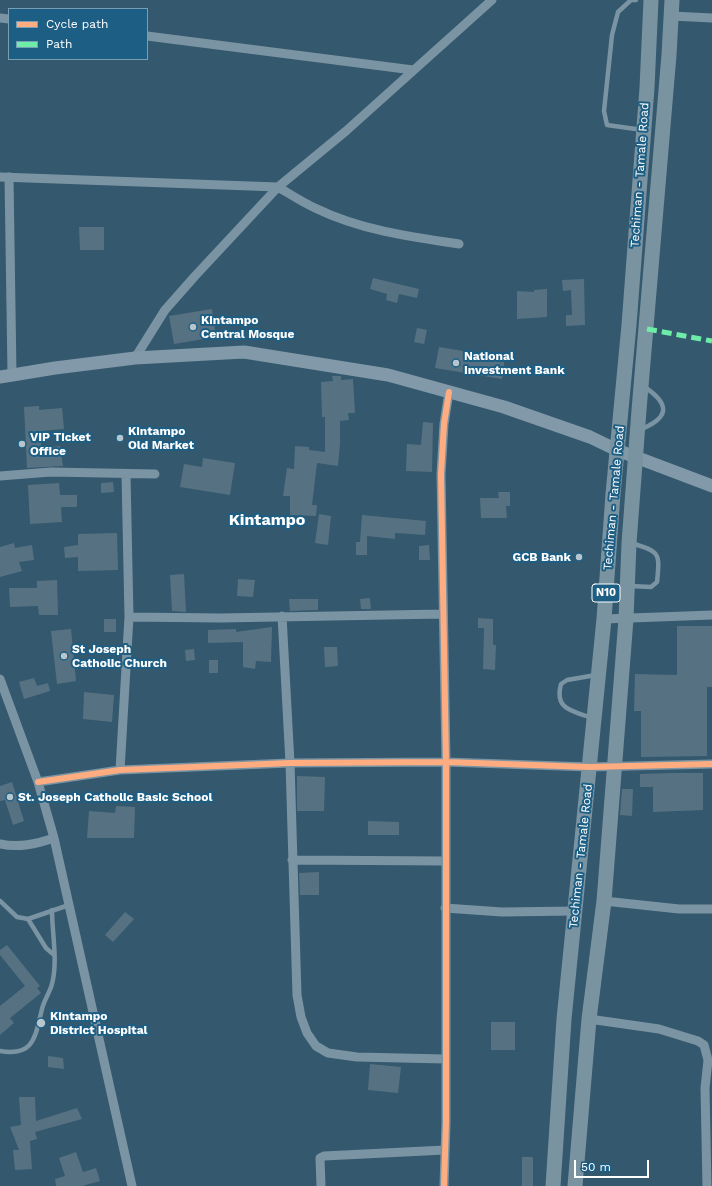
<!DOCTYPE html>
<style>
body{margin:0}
#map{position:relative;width:712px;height:1186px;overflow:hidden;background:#34586d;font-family:"Work Sans",sans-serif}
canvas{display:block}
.legend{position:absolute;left:8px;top:8px;width:140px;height:52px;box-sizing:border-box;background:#1d5e84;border:1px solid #779eb5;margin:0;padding:5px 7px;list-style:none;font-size:12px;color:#fff}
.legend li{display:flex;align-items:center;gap:8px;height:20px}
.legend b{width:20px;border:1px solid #779eb5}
.scale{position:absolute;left:574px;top:1160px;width:75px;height:18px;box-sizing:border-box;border:2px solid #fff;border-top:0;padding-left:5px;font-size:12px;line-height:14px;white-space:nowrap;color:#fff;-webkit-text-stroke:3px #1d5e84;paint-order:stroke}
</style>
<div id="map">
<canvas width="712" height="1186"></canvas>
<ul class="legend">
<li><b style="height:5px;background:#ffac80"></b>Cycle path</li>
<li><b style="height:5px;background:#6deda7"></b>Path</li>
</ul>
<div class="scale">50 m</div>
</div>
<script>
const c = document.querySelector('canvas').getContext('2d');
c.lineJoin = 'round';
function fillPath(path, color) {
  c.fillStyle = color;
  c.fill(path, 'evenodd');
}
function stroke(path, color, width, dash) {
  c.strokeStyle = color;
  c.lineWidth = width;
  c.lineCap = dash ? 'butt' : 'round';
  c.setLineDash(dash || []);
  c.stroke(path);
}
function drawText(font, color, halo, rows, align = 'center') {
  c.font = font + ' "Work Sans",sans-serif';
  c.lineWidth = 4;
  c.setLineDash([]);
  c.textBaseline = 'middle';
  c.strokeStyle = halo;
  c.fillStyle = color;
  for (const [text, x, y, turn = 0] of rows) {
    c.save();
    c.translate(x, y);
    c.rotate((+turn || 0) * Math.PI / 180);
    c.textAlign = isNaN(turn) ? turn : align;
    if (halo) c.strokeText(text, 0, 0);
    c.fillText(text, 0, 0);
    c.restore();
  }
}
fillPath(new Path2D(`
 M79,227H104V250H80Z
 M373,278L419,289L417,298L399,294L397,303L386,300L387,294L370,289Z
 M584,279L585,325L566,326V315H572L571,290L563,291L562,280Z
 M547,289V317L517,319V291L534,292V290Z
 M212,309L216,337L174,344L169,316Z
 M417,328L427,330L424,344L414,342Z
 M439,347L505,358L502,379L435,368Z
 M332,376H341V380L353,379L355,413H348L349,420L340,421V444L338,466L317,463L312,505H317L316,516L290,515V496H283L287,468L294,469L295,446L309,447V450L325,452V417H322L321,382L333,381Z
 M39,406V410L62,408L64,429L41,431V448L60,446L63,466L27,468L24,407Z
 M423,422L433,423L432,472L406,471L407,444L421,445Z
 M203,458L235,463L230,495L180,487L184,464L202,467Z
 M113,482L114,492L101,493V483Z
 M59,483L60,495H77V507H61L62,522L30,524L28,485Z
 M498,492H510V506H506L507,518H481L480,498H499Z
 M319,514L331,516L328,545L315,543Z
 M362,515L426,521L425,535L395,533V539L367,536V555H356V542H360Z
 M117,533L118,570L78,571V557L65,558L64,547L78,545V534Z
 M14,543L15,548L32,545L34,560L19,562L22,571L0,577V547Z
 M429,545L430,560H419V546Z
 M184,574L186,612L172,611L170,575Z
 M238,579L255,580L253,597L237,596Z
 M57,580L58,615H39L38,606L10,607L9,588H37V581Z
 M370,598L371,609H361L360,599Z
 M289,599H318V610L290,611Z
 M478,618L493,619V645H496L495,670L483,669L484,628H478Z
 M104,619H116V632H104Z
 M677,626H712V687H707V756L641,757V711H634L635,674L677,675Z
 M272,627L271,662L256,661L255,669L243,667V642L208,643V630L236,629V632Z
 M71,629L76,681L57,684L51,631Z
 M324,647H337L338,666L325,667Z
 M194,649L195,660L186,661L185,650Z
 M209,660H218V673H209Z
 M34,678L37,686L48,683L50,691L24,699L19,682Z
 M84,692L114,695L112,722L83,719Z
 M673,773H703V810L653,812V787H640V774Z
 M297,776L325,777L324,811H297Z
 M12,782L24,821L13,825L5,800L0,801V786Z
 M622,789H633L632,816L620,815Z
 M116,806L135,807L134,838H87L89,811L115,813Z
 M368,821L399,822V835H368Z
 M319,872V895H300L299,873Z
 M125,912L134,919L113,942L105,935Z
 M7,945L40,986L37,988L41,993L10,1018L14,1023L0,1035V1006L25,986L0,955V950Z
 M491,1022H515V1050H491Z
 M48,1056L63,1058L64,1069L48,1067Z
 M370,1064L401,1067L398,1093L368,1090Z
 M19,1097H35L36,1121L77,1108L82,1119L35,1132L37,1139L30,1141L32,1169L15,1170L13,1150H19L10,1127L21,1125Z
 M76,1152L83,1172L96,1168L100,1181L82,1186H56L55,1179L65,1176L59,1158Z
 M522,1157H533V1186H522Z`), '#567282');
stroke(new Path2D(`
 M636,0H631L618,12L612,35L604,111L607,125L643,130
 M639,430C670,418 671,404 643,386
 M630,586L651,587L657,582C660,552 660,552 631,543
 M592,718C573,711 554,710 561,684L567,680L596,675
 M0,901L17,917L28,919L69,905
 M28,919L46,948L53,954
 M0,1051C35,1057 35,1036 42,1009C44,1000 50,992 52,984C58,961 52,933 52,910`), '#7b94a3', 4.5);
stroke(new Path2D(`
 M672,16L712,18
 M0,18L9,19
 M147,36L413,70
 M0,177L278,187C290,194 302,202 315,208C360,230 410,237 459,244
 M9,177L12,374
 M135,358L165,310L195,276L278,187L346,131L492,0
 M0,476L51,472L155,474
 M282,616L290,763L297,995L301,1017L307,1033L316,1046L328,1053L357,1057L445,1059
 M129,617L221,618L443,614
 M604,619L712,615
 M0,679L38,782L54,838L132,1186
 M120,770L129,617L126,474
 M38,782L120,770L290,763L446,762L590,767L712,764
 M0,844C19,848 36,844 54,838
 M292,860L445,861
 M604,901L679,909H712
 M445,908L502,912L576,911
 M589,1019L659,1029L698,1041L704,1045L708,1060L705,1088L707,1186
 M321,1186L320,1158L324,1156L445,1150
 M444,1186L446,1122V762L441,474L444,424L449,392`), '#7b94a3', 9);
stroke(new Path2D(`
 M0,377L55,368L135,358L244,352L388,375L504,407L590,437L617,450L712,486`), '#8199a8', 13);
stroke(new Path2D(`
 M553,1186L564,1019L604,619L613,494L629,325L647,88L651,0
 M575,1186L589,1019L604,901L626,619L629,543L639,410L669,55L672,0`), '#7a93a1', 15);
stroke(new Path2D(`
 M647,329L712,341`), '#6deda7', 5, [10, 5]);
stroke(new Path2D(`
 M38,782L120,770L290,763L446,762L590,767L712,764
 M444,1186L446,1122V762L441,474L444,424L449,392`), '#ffac80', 6);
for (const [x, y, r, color] of [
 [193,327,4,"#b8c5cc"],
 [456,363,4,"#b8c5cc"],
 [120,438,4,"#b8c5cc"],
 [22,444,4,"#b8c5cc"],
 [579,557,4,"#b8c5cc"],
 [64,656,4,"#b8c5cc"],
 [10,797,4,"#b8c5cc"],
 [41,1023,5,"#b8c5cc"]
]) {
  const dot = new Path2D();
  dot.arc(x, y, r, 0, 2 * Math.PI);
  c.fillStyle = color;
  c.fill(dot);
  stroke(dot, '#1d5e84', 1.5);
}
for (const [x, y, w] of [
 [606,593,28]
]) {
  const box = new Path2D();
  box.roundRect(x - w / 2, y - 9, w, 18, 3);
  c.fillStyle = '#1d5e84';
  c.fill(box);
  stroke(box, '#fff', 1);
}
drawText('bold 11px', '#fff', null, [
 ["N10",606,593]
]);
drawText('12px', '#fff', '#1d5e84', [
 ["Techiman - Tamale Road",640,175,-86],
 ["Techiman - Tamale Road",614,498,-85],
 ["Techiman - Tamale Road",581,856,-84]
]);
drawText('bold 12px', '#fff', '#1d5e84', [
 ["Kintampo",201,320],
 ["Central Mosque",201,334],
 ["National",464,356],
 ["Investment Bank",464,370],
 ["Kintampo",128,431],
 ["Old Market",128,445],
 ["VIP Ticket",30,437],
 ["Office",30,451],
 ["GCB Bank",571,557,"right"],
 ["St Joseph",72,649],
 ["Catholic Church",72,663],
 ["St. Joseph Catholic Basic School",18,797],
 ["Kintampo",50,1016],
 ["District Hospital",50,1030]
], 'left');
drawText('bold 16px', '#fff', '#1d5e84', [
 ["Kintampo",267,520]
]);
</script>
